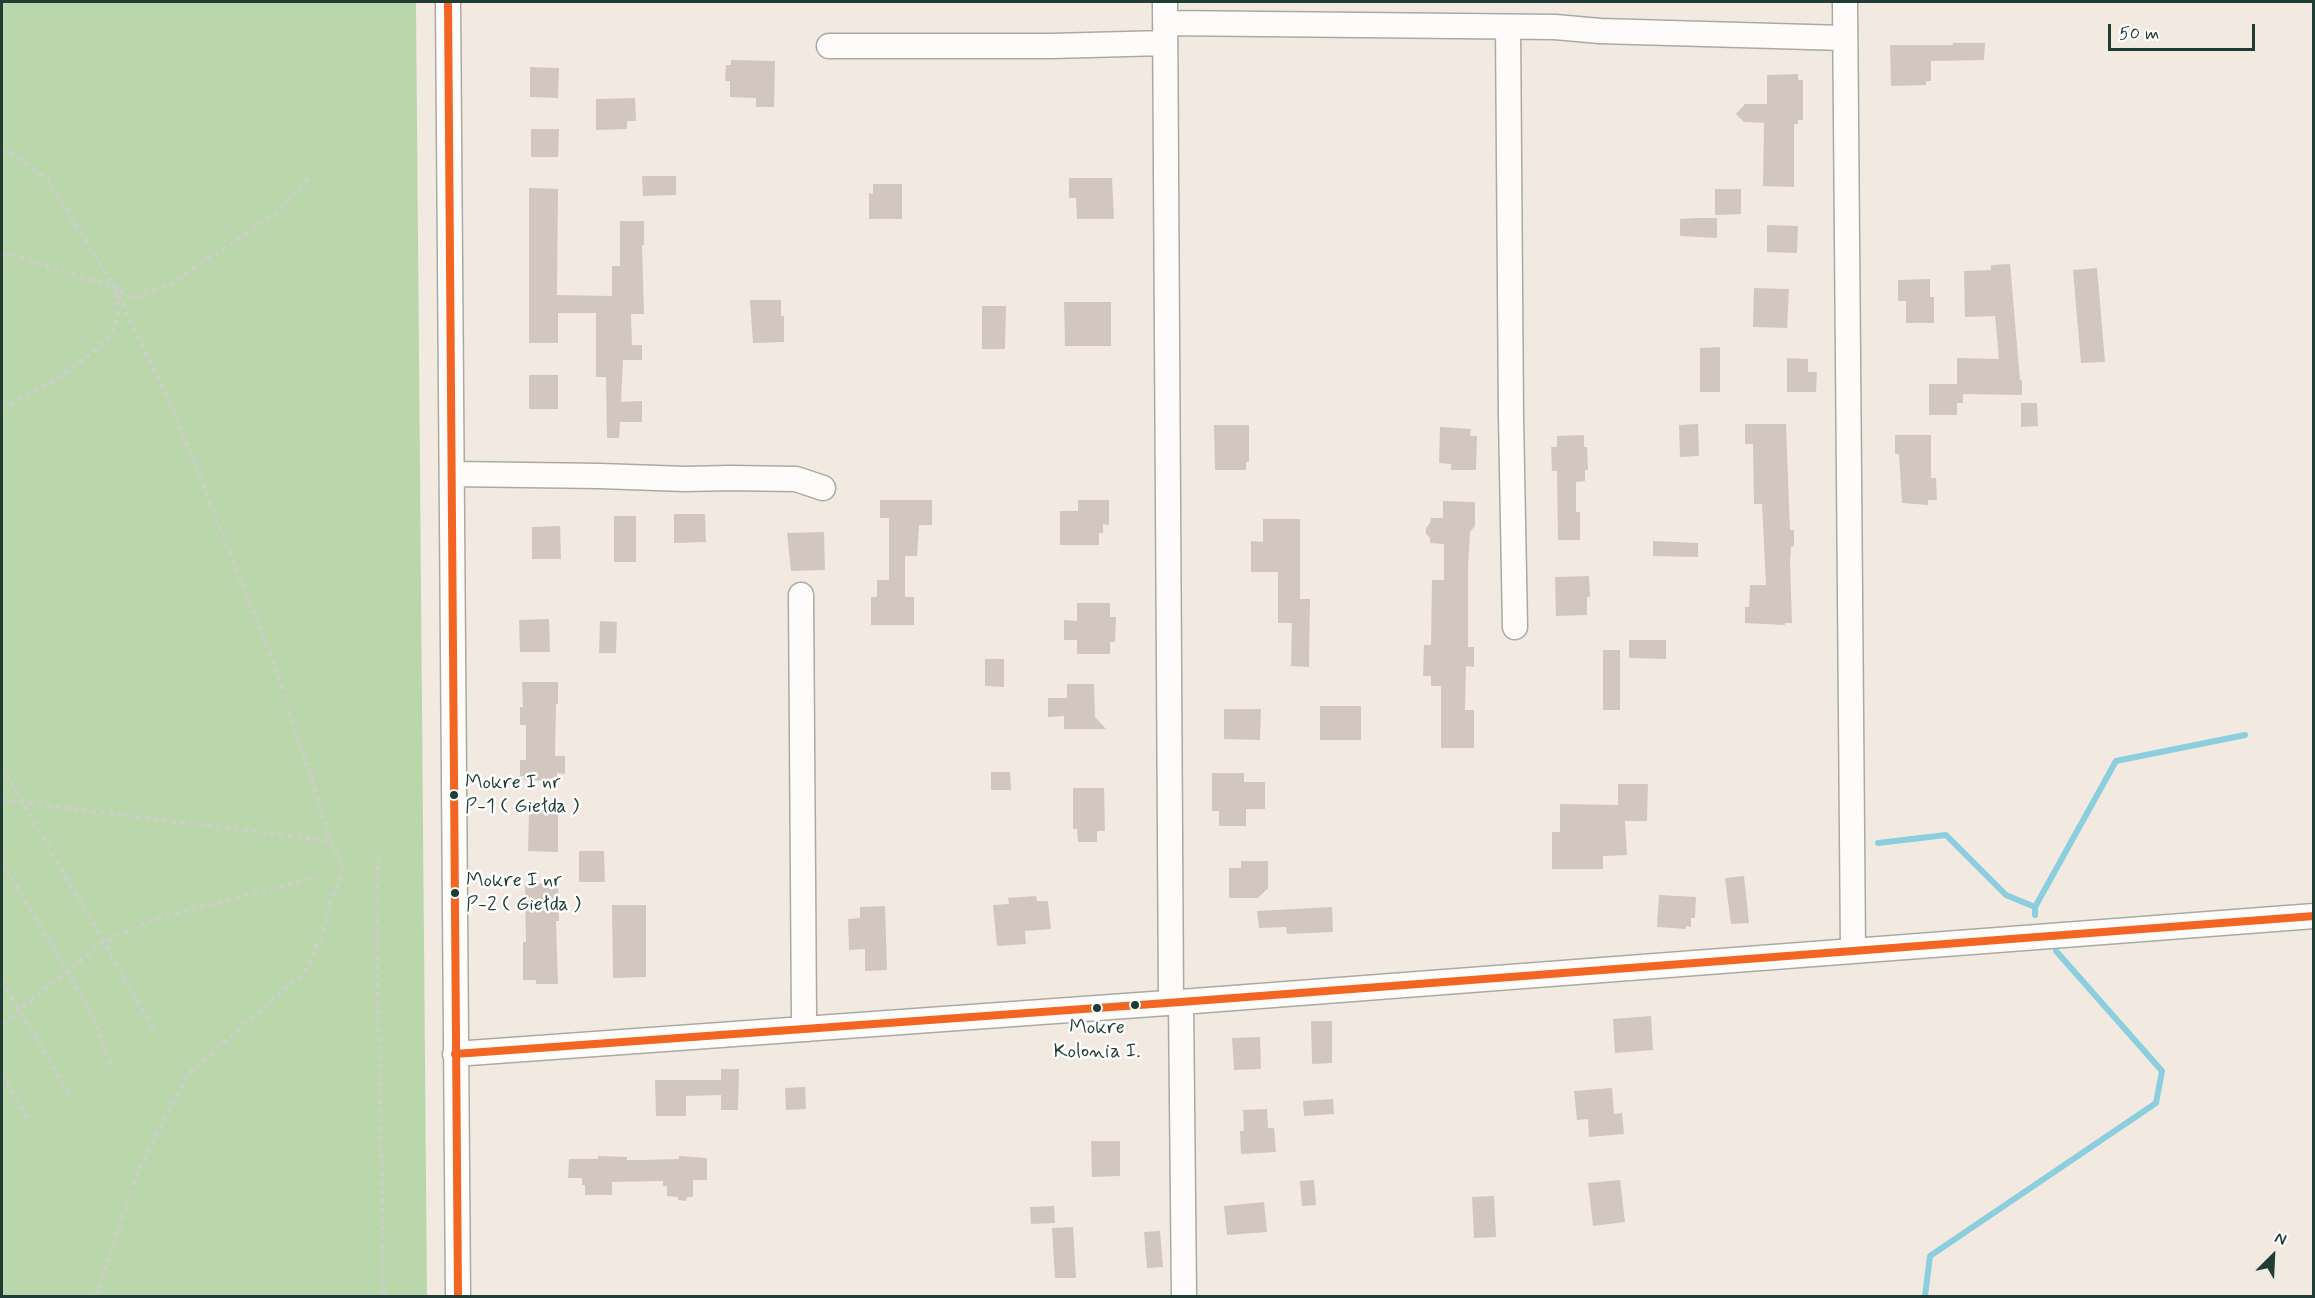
<!DOCTYPE html>
<meta charset="utf-8">
<style>
body{margin:0}
#map{position:relative;width:2315px;height:1298px;overflow:hidden;background:#f2eae1;font-family:Mynerve,sans-serif}
canvas{display:block}
.frame{position:absolute;inset:0;border:3px solid #1f3d34;pointer-events:none}
.north{position:absolute;left:2243px;top:1226px;width:60px;height:60px;-webkit-text-stroke:4px #fff;paint-order:stroke;rotate:24deg;font-size:16px;font-weight:700;line-height:24px;text-align:center;color:#1f3d34}
.north::after{content:'';display:block;margin:auto;width:21px;height:27px;background:#1f3d34;clip-path:polygon(50% 0,100% 100%,50% 72%,0 100%)}
.scale{position:absolute;left:2108px;top:24px;width:147px;height:27px;box-sizing:border-box;border:3px solid #1f3d34;border-top:0;padding-left:8px;font-size:18px;line-height:21px;white-space:nowrap;color:#1f3d34;-webkit-text-stroke:4px #fff;paint-order:stroke}
</style>
<div id="map">
<canvas width="2315" height="1298"></canvas>
<div class="frame"></div>
<div class="north">N</div>
<div class="scale">50 m</div>
</div>
<script>
const c = document.querySelector('canvas').getContext('2d');
c.lineJoin = 'round';
function fillPath(path, color) {
  c.fillStyle = color;
  c.fill(path, 'evenodd');
}
function stroke(path, color, width, dash) {
  c.strokeStyle = color;
  c.lineWidth = width;
  c.lineCap = dash ? 'butt' : 'round';
  c.setLineDash(dash || []);
  c.stroke(path);
}
function drawText(font, color, halo, rows, align = 'center') {
  c.font = font + ' Mynerve,sans-serif';
  c.lineWidth = 5;
  c.setLineDash([]);
  c.textBaseline = 'middle';
  c.strokeStyle = halo;
  c.fillStyle = color;
  for (const [text, x, y, turn = 0] of rows) {
    c.save();
    c.translate(x, y);
    c.rotate((+turn || 0) * Math.PI / 180);
    c.textAlign = isNaN(turn) ? turn : align;
    if (halo) c.strokeText(text, 0, 0);
    c.fillText(text, 0, 0);
    c.restore();
  }
}
fillPath(new Path2D(`
 M2,2H416L427,1296H2Z`), '#b9d7ab');
stroke(new Path2D(`
 M1878,843L1946,835L2006,895L2035,907V915
 M2035,907L2116,761L2245,735
 M1925,1296L1930,1256L2156,1103L2162,1071L2056,951`), '#8bcfde', 6);
fillPath(new Path2D(`
 M1953,43H1985L1984,60L1931,61V81H1926V85L1891,86L1890,45H1953Z
 M731,60L775,61L774,107H756V98L730,97V81H725L726,65H731Z
 M530,67L559,68L558,98L530,97Z
 M1798,74V80H1803V120H1798V124H1794V187L1763,186L1764,123L1744,122L1736,114L1745,104H1767V75Z
 M635,98L636,121H627V129L596,130V99Z
 M531,129H559L558,157H531Z
 M642,176H676V195L643,196Z
 M1069,178H1112L1114,219H1077L1076,198H1069Z
 M873,184H902V219H869V193L873,194Z
 M529,188L558,189L557,295L612,296V266H620V221H644V245H642L644,314H631L632,345H642V360H623L621,402L642,401V422H620L619,438H607L606,377H596V313H558V343H529Z
 M1715,189H1741V214L1715,215Z
 M1696,218H1717V238L1680,236V219Z
 M1767,225L1798,226L1797,253L1767,252Z
 M2010,264L2020,380H2022V395L1963,394V403H1957V415H1929V384H1957V358L1999,359L1995,316L1965,317L1964,271L1991,270V265Z
 M2097,268L2105,362L2081,363L2073,270Z
 M1930,279V297H1934V323H1906V301H1898V280Z
 M1754,288L1789,289L1787,328L1753,327Z
 M750,300H781V316H784V342L753,343Z
 M1064,302H1111V346H1065Z
 M982,306H1006L1005,349H982Z
 M1720,347V392H1700V348Z
 M1787,358L1808,359V372H1817L1816,392H1787Z
 M529,375H558V409H529Z
 M2021,403H2037L2038,426L2021,427Z
 M1698,424L1699,456L1680,457L1679,425Z
 M1745,424H1786L1790,530H1794V546L1791,547L1790,561L1792,623H1785V625L1745,623V607H1749L1750,585H1766L1762,504H1754L1753,444H1745Z
 M1214,425H1249V462H1246V470H1215Z
 M1440,427L1471,429L1470,436H1477L1476,470H1451V464L1439,463Z
 M1584,435V447H1587L1588,470H1585V481L1576,482V512H1580V540H1558L1557,471H1552L1551,447H1557V436Z
 M1895,435H1931V478H1936L1937,500H1928V505L1902,503L1899,454H1895Z
 M880,500H932V525H919L917,556H905V597H914V625H871V597H877V580H889V518H880Z
 M1078,500H1109V525L1103,524V533H1099V545H1060V511H1078Z
 M1443,501L1475,502V526L1470,532L1468,569V647H1474V667L1466,666L1465,710H1474V748H1441V686H1431V676H1423L1424,645H1431L1432,580H1444V544L1430,543V538L1426,534V528L1430,523L1431,518H1443Z
 M674,514H705L706,542L674,543Z
 M614,516H636V562H614Z
 M1263,519H1300V599H1310L1309,667L1291,666L1292,623H1278V572H1251V541L1263,542Z
 M560,526L561,559H532V527Z
 M824,532L825,570L791,571L787,533Z
 M1653,541L1698,543V557L1653,556Z
 M1589,576L1590,597H1587V615L1556,616L1555,577Z
 M1077,603H1110V617H1116L1115,642H1110V654H1077V640H1064V620L1077,621Z
 M549,619L550,652H520L519,620Z
 M600,621L617,622L616,653H599Z
 M1629,640H1666V659L1629,658Z
 M1603,650H1620V710H1603Z
 M985,659H1004V687L985,686Z
 M522,682H558V704H556L555,756H565V774L557,773V781L524,780V776H520V760H526V725H520V707H523Z
 M1067,684H1094L1095,717L1106,729H1064V716L1048,717V698H1067Z
 M1320,706H1361V740H1320Z
 M1224,709H1261L1260,740L1224,739Z
 M991,772H1010L1011,790H991Z
 M1212,773H1244V782H1265V809H1246V826H1219V811H1212Z
 M1618,784H1648L1647,821H1625L1627,855L1603,856V869H1552V832H1560V804L1618,805Z
 M1073,788H1104L1105,831H1097V842H1078L1077,829H1073Z
 M529,810L558,811V852L528,851Z
 M579,851H604L605,882H579Z
 M1241,861H1268V888L1258,898H1229V868H1241Z
 M1744,876L1749,923L1731,924L1725,878Z
 M558,883L559,921H556L558,984H536V980H523V942H526L525,884Z
 M1659,895L1696,897L1695,918H1691V927L1686,926V929L1657,927Z
 M1036,896L1037,901H1048L1051,929L1025,931L1026,944L997,946L993,905L1009,904L1008,898Z
 M612,905H646V977L613,978Z
 M885,906L887,970L865,971V949L849,950L848,919L860,918V907Z
 M1332,907L1333,932L1287,934L1286,927L1259,928L1257,911Z
 M1651,1016L1653,1050L1615,1053L1613,1019Z
 M1311,1021H1332V1063L1312,1064Z
 M1260,1037L1261,1069L1234,1070L1232,1038Z
 M721,1069H739L738,1110H721V1095L686,1096V1116H656L655,1080H721Z
 M805,1087L806,1109L786,1110L785,1088Z
 M1612,1088L1614,1114L1622,1113L1624,1134L1589,1137L1588,1119L1577,1120L1574,1091Z
 M1333,1099L1334,1114L1304,1116L1303,1101Z
 M1267,1109L1268,1128H1274L1276,1152L1241,1154L1240,1131H1244L1243,1110Z
 M1091,1141H1120V1176L1092,1177Z
 M598,1156L627,1157V1160H643L679,1159V1156L707,1158V1180H693V1197H687L686,1201L678,1200V1197L667,1196V1186H663V1181L612,1182V1195H585V1185H582V1178H568L569,1159H598Z
 M1314,1180L1316,1205L1302,1206L1300,1181Z
 M1620,1180L1625,1222L1593,1226L1588,1183Z
 M1494,1196L1496,1237L1474,1238L1472,1197Z
 M1264,1202L1267,1232L1227,1235L1224,1206Z
 M1054,1206L1055,1223L1031,1224L1030,1207Z
 M1073,1227L1076,1278H1055L1052,1228Z
 M1160,1231L1163,1267L1147,1268L1144,1232Z`), '#d3c6be');
const minor = new Path2D(`
 M448,2L458,1296
 M1165,2L1171,1002
 M1845,2L1853,951
 M1165,23L1555,27L1600,31L1844,38
 M1508,27L1511,417L1515,627
 M829,46H1051L1165,43
 M452,474L600,476L685,479L730,478L796,479L823,488
 M801,595L804,1018L808,1029
 M1181,1002L1184,1296
 M455,1054L1181,1002L2314,916`);
stroke(minor, '#aaaaa3', 27);
stroke(new Path2D(`
 M2,148L48,179L115,288L132,298L167,286L276,214L310,177
 M2,254L12,255L115,288L172,407L275,666L331,841
 M2,409C32,391 114,353 118,315C118,308 116,299 115,292
 M2,767L154,1029
 M2,800L331,841L343,871L330,903L324,929L305,972L188,1074L139,1169L96,1296
 M379,857L376,896L384,1296
 M2,862L93,1015L111,1066
 M2,981L69,1094
 M2,1024L104,942L152,920L316,877
 M2,1075L29,1120`), '#cdcdca', 4, [4.5, 4.5]);
stroke(minor, '#fdfcfa', 24);
stroke(new Path2D(`
 M448,2L458,1296
 M455,1054L1181,1002L2314,916`), '#f26522', 8);
for (const [x, y, r, color] of [
 [454,795,5,"#1f3d34"],
 [455,893,5,"#1f3d34"],
 [1135,1005,5,"#1f3d34"],
 [1097,1008,5,"#1f3d34"]
]) {
  const dot = new Path2D();
  dot.arc(x, y, r, 0, 2 * Math.PI);
  c.fillStyle = color;
  c.fill(dot);
  stroke(dot, '#fff', 2);
}
drawText('20px', '#1f3d34', '#fff', [
 ["Mokre I nr",465,784],
 ["P-1 ( Giełda )",465,808],
 ["Mokre I nr",466,882],
 ["P-2 ( Giełda )",466,906],
 ["Mokre",1097,1029,"center"],
 ["Kolonia I.",1097,1053,"center"]
], 'left');
</script>
